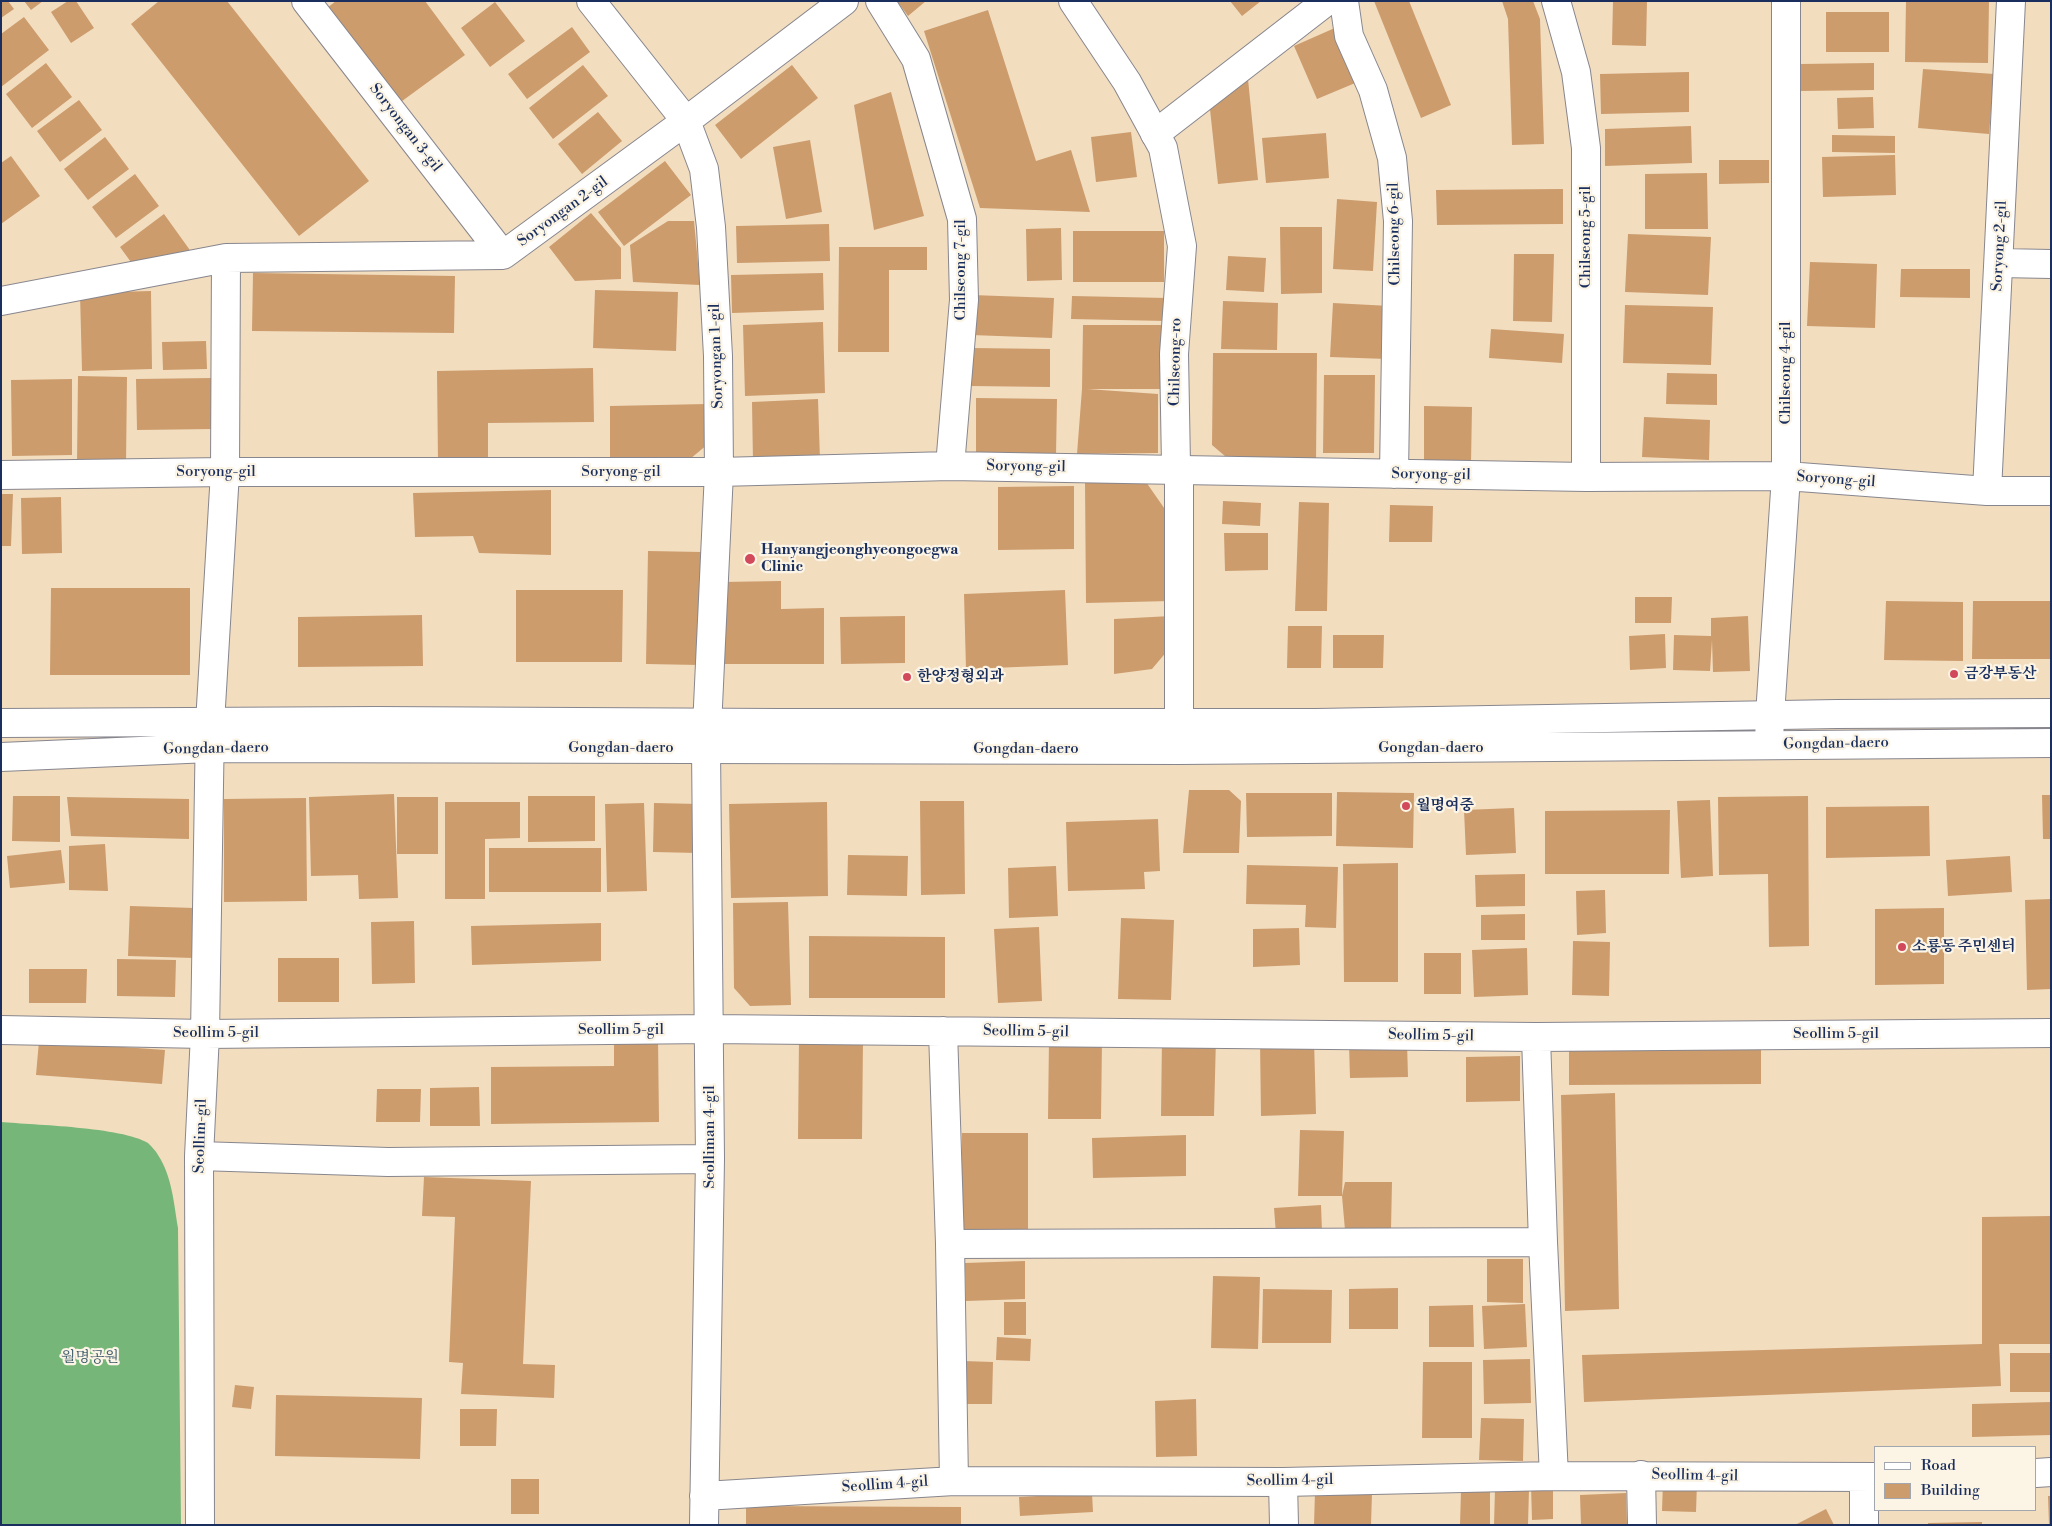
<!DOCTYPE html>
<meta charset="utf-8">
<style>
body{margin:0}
#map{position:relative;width:2052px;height:1526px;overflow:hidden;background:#f3ddbf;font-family:"Libre Bodoni",serif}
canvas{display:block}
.frame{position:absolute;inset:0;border:2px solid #1b2f5e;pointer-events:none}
.legend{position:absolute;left:1874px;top:1446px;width:162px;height:65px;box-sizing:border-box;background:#fcf5e5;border:1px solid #a2a6af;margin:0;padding:6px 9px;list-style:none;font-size:15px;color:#1b2f5e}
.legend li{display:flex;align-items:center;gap:10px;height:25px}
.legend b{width:25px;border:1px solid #a2a6af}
</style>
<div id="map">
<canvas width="2052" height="1526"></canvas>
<div class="frame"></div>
<ul class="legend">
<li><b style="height:6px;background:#fff"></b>Road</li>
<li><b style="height:14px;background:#cc9c6d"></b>Building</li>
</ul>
</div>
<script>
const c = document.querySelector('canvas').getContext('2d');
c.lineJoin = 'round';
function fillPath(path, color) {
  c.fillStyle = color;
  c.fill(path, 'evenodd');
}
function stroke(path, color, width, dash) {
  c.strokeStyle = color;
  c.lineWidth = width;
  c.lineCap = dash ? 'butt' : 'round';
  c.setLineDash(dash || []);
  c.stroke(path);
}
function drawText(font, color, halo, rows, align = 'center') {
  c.font = font + ' "Libre Bodoni","Noto Serif KR",serif';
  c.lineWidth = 4.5;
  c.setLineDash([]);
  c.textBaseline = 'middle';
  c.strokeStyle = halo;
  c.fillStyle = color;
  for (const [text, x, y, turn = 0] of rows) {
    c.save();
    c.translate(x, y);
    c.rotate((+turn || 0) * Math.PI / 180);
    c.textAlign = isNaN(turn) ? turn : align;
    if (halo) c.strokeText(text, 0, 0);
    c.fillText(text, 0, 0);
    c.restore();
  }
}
fillPath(new Path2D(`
 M1,1122C34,1125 122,1127 148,1143C151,1146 156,1151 158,1155C172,1176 174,1204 178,1228L181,1525H1Z`), '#76b779');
fillPath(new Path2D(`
 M1,1H8L14,9L1,18Z
 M24,1H43L31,10Z
 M68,1H76L94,28L71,43L51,12Z
 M159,1H227L369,181L299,236L131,24Z
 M336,1H425L465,55L398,104L327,8Z
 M897,1H926L908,16Z
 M1230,1H1261L1242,16Z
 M1374,1H1409L1451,105L1421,118Z
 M1502,1H1533L1540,19L1544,144L1512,145L1508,19Z
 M1613,1H1647L1646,46L1612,45Z
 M1906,1H1989L1988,63L1905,62Z
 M495,2L525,41L490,67L461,28Z
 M988,10L1036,161L1071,150L1090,212L980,208L924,31Z
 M1826,12H1889V52H1826Z
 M24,17L49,50L1,87V34Z
 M572,27L590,52L527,99L508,74Z
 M1337,27L1360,81L1317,99L1294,46Z
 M46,63L72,97L32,128L6,94Z
 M1874,63V90L1800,91V64Z
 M583,65L608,96L553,139L529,108Z
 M792,65L818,98L741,159L715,125Z
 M1923,69L1994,74L1989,134L1918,128Z
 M1689,72V112L1601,114L1600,74Z
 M1248,79L1258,180L1218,184L1209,100Z
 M891,92L924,216L874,230L854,105Z
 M1873,97L1874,128L1838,129L1837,98Z
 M79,100L102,130L60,162L37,131Z
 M598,112L622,141L582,174L558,144Z
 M1691,126L1692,163L1605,166V129Z
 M1131,132L1137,177L1096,182L1091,137Z
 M1326,133L1329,178L1266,183L1262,138Z
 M1832,135L1895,136V153L1832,152Z
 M105,137L129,169L88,200L64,169Z
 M810,140L822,212L786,219L773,147Z
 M1895,155L1896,195L1823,197L1822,157Z
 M11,156L40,196L1,224V163Z
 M1719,160H1769V183L1719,184Z
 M665,161L691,195L624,246L598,212Z
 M1707,173L1708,229H1645V174Z
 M135,174L159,206L116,238L92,207Z
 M1563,189V224L1437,225L1436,190Z
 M1337,199L1377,202L1373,271L1333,269Z
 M591,213L621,248V279L575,281L549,247Z
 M164,214L192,253L136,269L120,247Z
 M668,221H694L700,285L633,282L630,245Z
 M829,224L830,261L737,263L736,226Z
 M1280,227H1322V293L1281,294Z
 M1061,228L1062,280L1027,281L1026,229Z
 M1073,231H1164V282H1073Z
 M1628,234L1711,237L1708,295L1625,292Z
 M839,247H927V270H889V352H838Z
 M1514,254H1554L1552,322L1513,321Z
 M1228,256L1266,258L1264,292L1226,290Z
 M1810,262L1877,264L1875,328L1807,326Z
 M1901,269H1970V298L1900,297Z
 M253,273L455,276L454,333L252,331Z
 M823,273L824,310L732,313L731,275Z
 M595,290L678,292L676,351L593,348Z
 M151,291L152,369L82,371L80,293Z
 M972,295L1054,298L1052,338L971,335Z
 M1072,296L1167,298L1166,321L1071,319Z
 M1223,301L1278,303L1277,350L1221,349Z
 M1333,303L1390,306L1387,359L1330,357Z
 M1625,305L1713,307L1711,365L1623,363Z
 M823,322L825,393L745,396L743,325Z
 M1083,325H1161V389H1087L1158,394V453L1077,454L1082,389Z
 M1491,329L1564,334L1562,363L1489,358Z
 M206,341L207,369L163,370L162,342Z
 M971,348L1050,349V387L971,386Z
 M1213,353H1317L1316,463L1232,462L1212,445Z
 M593,368L594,422L488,423V462H438L437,371Z
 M1667,373L1717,374V405L1666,404Z
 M1324,375H1375L1374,453H1323Z
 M78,376L127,377L126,464L77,463Z
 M212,378L213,429L137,430L136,379Z
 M72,379V455L12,456L11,380Z
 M976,398L1057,399L1056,456H976Z
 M818,399L820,460L753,463L752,402Z
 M707,404L708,444L690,459L610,460V406Z
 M1424,406L1472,407L1471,464H1424Z
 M1644,417L1710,420L1709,460L1642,457Z
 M1146,482L1169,515L1171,601L1086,603L1085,483Z
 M1074,486V549L998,550V487Z
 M551,490V555L479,553L473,536L415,537L413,493Z
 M1,494H13L11,546H1Z
 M61,497L62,553L22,554L21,498Z
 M1223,501L1261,503L1260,526L1222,524Z
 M1299,502L1329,503L1327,611H1295Z
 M1390,505L1433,506L1432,542H1389Z
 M1224,533H1268V570L1225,571Z
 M648,551L702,552L699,665L646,664Z
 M781,581V609L824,608V664H723V582Z
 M51,588H190V675H50Z
 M516,590H623L622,662H516Z
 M1065,590L1068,665L966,669L964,594Z
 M1635,597H1672L1671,623H1635Z
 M1886,601L1963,602V661L1884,660Z
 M1973,601H2051V659H1972Z
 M422,615L423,666L298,667V617Z
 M905,616V663L841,664L840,617Z
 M1171,616L1168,650L1152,669L1114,674V619Z
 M1748,616L1750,671L1713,672L1712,640L1710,671L1673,670L1674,635L1711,636V618Z
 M1288,626H1322L1321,668H1287Z
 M1665,634L1666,668L1630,670L1629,636Z
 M1333,635H1384L1383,668H1333Z
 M1189,790H1229L1241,801L1239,853H1183Z
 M1337,792L1414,793L1413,848L1336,846Z
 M1246,793H1332V836L1247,837Z
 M394,794L398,898L359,899L358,875L311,876L309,797Z
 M2042,795H2051V839H2043Z
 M13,796H60V842L12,841Z
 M528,796H595V841L528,842Z
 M1808,796L1809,946L1769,947L1768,874L1719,875L1718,797Z
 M67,797L189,799V839L71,836Z
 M397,797H438V854H397Z
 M306,798L307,901L224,902V799Z
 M1710,800L1713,876L1681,878L1677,801Z
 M920,801H964L965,894L921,895Z
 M445,802H520V838L485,839V899H445Z
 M827,802L828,896L731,898L729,804Z
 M644,803L647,891L607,892L605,804Z
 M654,803L699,804L698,853L653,852Z
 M1929,806L1930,856L1826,858V807Z
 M1514,808L1516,853L1466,855L1464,810Z
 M1670,810L1669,874H1545V811Z
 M1158,819L1160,871L1144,872L1145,889L1068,891L1066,822Z
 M105,844L108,891L69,890V846Z
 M489,848H601V892H489Z
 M61,850L65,883L10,888L7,856Z
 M848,855L908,856L907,896L847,895Z
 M2010,856L2012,892L1948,896L1946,860Z
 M1398,863V982H1344L1343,864Z
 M1247,865L1338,867L1336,928L1305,927L1306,905L1246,904Z
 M1056,866L1058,916L1009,918L1008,868Z
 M1525,874V906L1476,907L1475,875Z
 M1605,890L1606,933L1577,935L1576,891Z
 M2051,899V989L2027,990L2025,900Z
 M788,902L791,1005L750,1006L734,988L733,903Z
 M130,906L195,908L194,958L128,956Z
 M1944,908V984L1875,985V909Z
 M1525,914V940H1481V915Z
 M1121,918L1174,920L1171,1000L1118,999Z
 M414,921L415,983L372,984L371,922Z
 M601,923V961L472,965L471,926Z
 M1039,927L1042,1001L998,1003L994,929Z
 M1299,928L1300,965L1253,967V929Z
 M809,936L945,937V998H809Z
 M1573,941L1610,942L1609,996L1572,995Z
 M1527,948L1528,995L1474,997L1472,950Z
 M1424,953H1461V994H1424Z
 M278,958H339V1002H278Z
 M117,959L176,960L175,997L117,996Z
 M29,969H87L86,1003H29Z
 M1162,1037H1216L1214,1116H1161Z
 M658,1038L659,1122L491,1124V1067L614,1066V1039Z
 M799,1038L863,1039L862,1139H798Z
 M1049,1039L1102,1040L1101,1119H1048Z
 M1314,1039L1316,1114L1261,1116L1260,1041Z
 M39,1041L165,1050L162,1084L36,1075Z
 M1407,1042L1408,1077L1350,1078L1349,1044Z
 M1761,1047V1084L1569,1085V1048Z
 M1520,1056V1101L1466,1102V1057Z
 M479,1087L480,1126H430V1088Z
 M377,1089H421L420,1122H376Z
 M1615,1093L1619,1309L1565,1311L1561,1095Z
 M1300,1130L1344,1131L1342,1196L1345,1182H1392L1391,1230H1345L1342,1196H1298Z
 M962,1133H1028V1234H962Z
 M1186,1135V1176L1093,1178L1092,1138Z
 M424,1177L531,1181L523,1364L555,1365L554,1398L461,1394L463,1363L449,1362L455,1217L422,1216Z
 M1321,1205L1322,1231L1276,1234L1274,1208Z
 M2051,1216V1344H1999L2001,1386L1584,1402L1582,1355L1982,1344V1217Z
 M1487,1259H1523V1303L1487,1302Z
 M1025,1261V1299L966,1301L965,1263Z
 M1213,1276L1260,1277L1258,1349L1211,1348Z
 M1398,1288V1329H1349V1289Z
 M1263,1289L1332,1290L1331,1343H1262Z
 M1004,1302H1026V1335H1004Z
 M1525,1304L1527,1347L1484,1349L1482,1306Z
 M1473,1305L1474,1347H1429V1306Z
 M997,1337L1031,1339L1030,1361L996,1360Z
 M2010,1353H2051V1392H2010Z
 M1530,1359L1531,1403L1484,1404L1483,1360Z
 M963,1361L993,1362L992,1404H963Z
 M1423,1362H1472V1438H1422Z
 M235,1385L254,1387L251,1409L232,1407Z
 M276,1395L422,1398L420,1459L275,1456Z
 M1196,1399L1197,1456L1156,1457L1155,1401Z
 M2051,1402V1435L1972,1437V1404Z
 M460,1409H497L496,1446H460Z
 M1481,1418L1524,1419L1523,1461L1479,1460Z
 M511,1479H539V1514H511Z
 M1663,1481L1697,1482L1696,1512L1662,1511Z
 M1531,1485H1553V1519L1532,1520Z
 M1495,1489H1529L1528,1525H1494Z
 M1461,1491H1490V1525H1460Z
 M1315,1492L1372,1493L1371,1525H1314Z
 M1092,1493L1093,1512L1020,1516L1019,1497Z
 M1626,1493L1627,1525H1581L1580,1495Z
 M2048,1496H2051V1525H2049Z
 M746,1506L961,1507V1525H746Z
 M1826,1509L1834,1525H1795Z
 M1982,1522V1525H1928V1523Z`), '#cc9c6d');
const street = new Path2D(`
 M306,1L503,255
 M591,1L686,121L704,169L711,227L718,356L719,472L706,748L710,1159L704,1525
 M880,1L916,59L962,219L964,300L950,466
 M1344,1L1349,36L1373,90L1392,158L1398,221L1394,474
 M1556,1L1576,72L1586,148V477
 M1155,134L1327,1
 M2000,263L2051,264
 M1,301L226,258L503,255L686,121L844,1
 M1,475L225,472H719L950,466L1586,477L1786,476L1987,491H2051
 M1987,491L2011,1
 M1769,745L1770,715L1786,476V1
 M1,1030L205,1034L710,1029L1536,1037L2051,1033
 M943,1031L950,1244L954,1481
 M1536,1037L1543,1242L1554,1476
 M199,1156L388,1162L710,1159
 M950,1244L1543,1242
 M2036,1473L2051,1472
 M1641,1475L1642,1525
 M1864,1478V1525
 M1283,1482L1284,1525
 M704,1496L954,1481L1283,1482L1554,1476L1876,1477
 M200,1525L199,1156L205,1034L210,723L225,472L226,258`);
const secondary = new Path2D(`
 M1073,1L1127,82L1163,148L1182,246L1174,354L1176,465L1179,469V741
 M1,723L376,721L778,723H1316L1837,714L2051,713
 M1,757L210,748L1179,750L2051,743`);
stroke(street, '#87868e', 30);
stroke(secondary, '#87868e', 30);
stroke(street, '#fff', 28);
stroke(secondary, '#fff', 28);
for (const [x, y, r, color] of [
 [750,559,6,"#d1495b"],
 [1954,674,5,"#d1495b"],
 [907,677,5,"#d1495b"],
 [1406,806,5,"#d1495b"],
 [1902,947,5,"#d1495b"]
]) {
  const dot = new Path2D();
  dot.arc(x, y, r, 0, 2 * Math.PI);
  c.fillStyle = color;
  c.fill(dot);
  stroke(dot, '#fcf5e5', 2);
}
drawText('15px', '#1b2f5e', '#fcf5e5', [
 ["Soryongan 3-gil",405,128,52],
 ["Soryongan 2-gil",563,212,-36],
 ["Chilseong 6-gil",1395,234,-91],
 ["Chilseong 5-gil",1586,237,-90],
 ["Soryong 2-gil",2000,246,-87],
 ["Chilseong 7-gil",961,270,-90],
 ["Soryongan 1-gil",717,356,-92],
 ["Chilseong-ro",1176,362,-89],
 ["Chilseong 4-gil",1786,373,-90],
 ["Soryong-gil",1026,467,1],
 ["Soryong-gil",216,472],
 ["Soryong-gil",621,472],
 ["Soryong-gil",1431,475,1],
 ["Soryong-gil",1836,480,4],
 ["Gongdan-daero",1836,744,-1],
 ["Gongdan-daero",621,748],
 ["Gongdan-daero",1431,748],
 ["Gongdan-daero",216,749,-1],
 ["Gongdan-daero",1026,749],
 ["Seollim 5-gil",621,1030],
 ["Seollim 5-gil",1026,1032,1],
 ["Seollim 5-gil",216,1033],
 ["Seollim 5-gil",1836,1034],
 ["Seollim 5-gil",1431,1036,1],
 ["Seollim-gil",201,1136,-88],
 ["Seolliman 4-gil",710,1137,-90],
 ["Seollim 4-gil",1695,1476,1],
 ["Seollim 4-gil",1290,1481,-1],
 ["Seollim 4-gil",885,1485,-4]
]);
drawText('bold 15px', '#1b2f5e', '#fcf5e5', [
 ["Hanyangjeonghyeongoegwa",761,550],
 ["Clinic",761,567],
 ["금강부동산",1964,674],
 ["한양정형외과",917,677],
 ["월명여중",1416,806],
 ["소룡동 주민센터",1912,947]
], 'left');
drawText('15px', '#39596a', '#fcf5e5', [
 ["월명공원",90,1358]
]);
</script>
